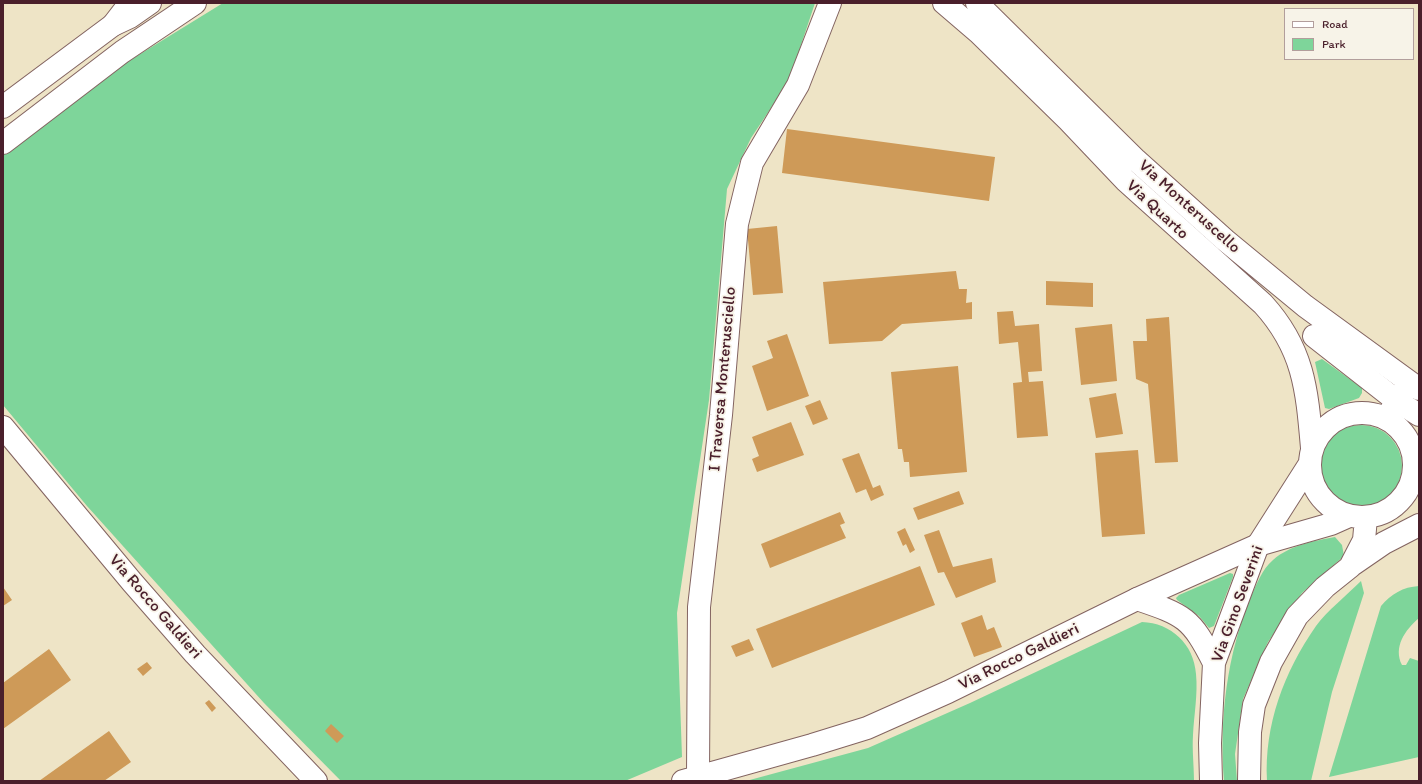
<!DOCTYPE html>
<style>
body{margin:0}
#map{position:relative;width:1422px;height:784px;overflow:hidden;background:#eee4c6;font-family:Itim,sans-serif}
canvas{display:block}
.frame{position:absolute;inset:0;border:4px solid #4a1f2b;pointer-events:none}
.legend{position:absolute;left:1284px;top:8px;width:130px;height:52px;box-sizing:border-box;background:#f7f3e8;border:1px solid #b29e9c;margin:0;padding:5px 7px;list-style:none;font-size:12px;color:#4a1f2b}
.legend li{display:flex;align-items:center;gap:8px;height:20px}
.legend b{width:20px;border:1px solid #b29e9c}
</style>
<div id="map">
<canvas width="1422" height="784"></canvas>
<div class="frame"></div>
<ul class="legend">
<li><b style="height:5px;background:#fff"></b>Road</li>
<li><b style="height:11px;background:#7ed59a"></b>Park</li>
</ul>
</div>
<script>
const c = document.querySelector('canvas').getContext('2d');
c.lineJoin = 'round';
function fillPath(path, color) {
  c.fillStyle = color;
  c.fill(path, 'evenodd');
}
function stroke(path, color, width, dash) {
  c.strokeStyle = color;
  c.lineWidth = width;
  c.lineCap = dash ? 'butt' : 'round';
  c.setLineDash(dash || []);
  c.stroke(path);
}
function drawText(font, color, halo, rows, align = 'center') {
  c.font = font + ' Itim,sans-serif';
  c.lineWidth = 3.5;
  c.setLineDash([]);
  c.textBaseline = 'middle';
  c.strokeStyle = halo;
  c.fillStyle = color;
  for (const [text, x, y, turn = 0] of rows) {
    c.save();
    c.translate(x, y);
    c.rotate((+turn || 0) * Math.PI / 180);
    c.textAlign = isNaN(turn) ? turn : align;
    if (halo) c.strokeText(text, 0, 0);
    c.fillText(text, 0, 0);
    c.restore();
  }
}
fillPath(new Path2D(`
 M223,3H815L789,81L751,138L727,189L709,400L677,613L682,757L625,781H341L264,703L87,506L3,405V155L124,64Z
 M1322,359L1362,388V393L1359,398L1329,409L1325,408L1315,362Z
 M1320 466a41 41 0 1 1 82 0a41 41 0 1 1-82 0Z
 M1335,537L1342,545L1344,556L1302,593L1268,642L1243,699L1235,754L1237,781H1224C1219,718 1227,655 1251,596C1257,584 1262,569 1273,560C1290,545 1314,541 1335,537Z
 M1230,573L1233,574V577L1214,626L1209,628L1199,616L1177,600L1176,598L1179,595Z
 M1361,581L1364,593L1332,692L1311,781H1267C1264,725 1284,672 1316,626C1327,611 1347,595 1361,581Z
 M1419,586V618C1405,630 1393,647 1402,665H1406L1410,658L1419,661V757L1329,777L1381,606C1391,594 1403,587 1419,586Z
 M1142,622C1171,623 1194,644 1196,674C1198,694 1194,715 1193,735C1192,750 1194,766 1194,781H746L868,748L970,703Z`), '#7ed59a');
fillPath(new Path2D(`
 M787,129L995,157L989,201L782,173Z
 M777,226L783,293L753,295L747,229Z
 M956,271L959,289H967L966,303L972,302V319L902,324L882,341L829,344L823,282Z
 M1046,281L1093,283V307L1046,305Z
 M1013,311L1015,326L1039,324L1042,371L1028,372L1029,382L1043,381L1048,436L1017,438L1013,383L1022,382L1018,342L999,344L997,312Z
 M1169,317L1178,462L1155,463L1148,384L1136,379L1133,341H1147L1146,319Z
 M1112,324L1117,381L1081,385L1075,328Z
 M787,334L809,396L767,411L752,366L773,358L767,341Z
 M958,366L967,472L910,477L909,462H904L902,449H898L891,372Z
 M1116,393L1123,434L1096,438L1089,398Z
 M820,400L828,419L813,425L805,406Z
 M791,422L804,455L757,472L752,459L759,456L752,437Z
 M1138,450L1145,534L1102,537L1095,453Z
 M859,453L873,488L880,485L884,495L871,501L866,489L856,493L842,459Z
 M959,491L964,504L918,520L913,508Z
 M840,512L845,523L840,525L846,538L770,568L761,544Z
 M905,528L915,550L910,553L906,544L903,546L897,532Z
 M939,530L953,567L992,558L996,582L956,598L944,572L938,573L924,535Z
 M920,566L935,605L772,668L756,629Z
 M3,587L12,600L3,606Z
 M982,615L987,630L994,627L1002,647L974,657L961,623Z
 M749,639L754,650L736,657L731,646Z
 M49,649L71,680L3,729V683Z
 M147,662L152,668L143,676L137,669Z
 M209,700L216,708L212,712L205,703Z
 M331,724L344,736L337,743L325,731Z
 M109,731L131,762L104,781H39Z`), '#ce9a58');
const street = new Path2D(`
 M3,107L113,25L130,17L150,3
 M3,143L122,52L195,3
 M1314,336L1397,401L1419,415
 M3,427L132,582L195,654L316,781
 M698,775L699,607L721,415L737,224L752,163L798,85L830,3
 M683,781L812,745L867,728L948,692L1137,599L1258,545L1331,524L1349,516`);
const secondary = new Path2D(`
 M944,3L979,33L1069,121L1125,180L1263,304C1304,349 1307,390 1312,448
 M977,3L1136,160L1225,240L1305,306L1419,389
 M113,25L130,3
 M1310 465a52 52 0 1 1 104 0a52 52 0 1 1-104 0Z
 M1386,418L1409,383
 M1352,565L1384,543L1419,525
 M1137,599C1184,615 1191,617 1214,663
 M1211,781L1210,743L1214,663L1258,545L1309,465
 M1249,781L1250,732L1254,705L1271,662L1297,616L1325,587L1350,567L1364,540L1366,518`);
stroke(street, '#836461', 24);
stroke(secondary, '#836461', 24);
stroke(street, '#fff', 22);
stroke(secondary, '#fff', 22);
drawText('17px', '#4a1f2b', '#f7f3e8', [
 ["Via Monteruscello",1189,207,42],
 ["Via Quarto",1157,210,43],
 ["I Traversa Monterusciello",723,379,-85],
 ["Via Gino Severini",1238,604,-70],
 ["Via Rocco Galdieri",155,607,49],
 ["Via Rocco Galdieri",1019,657,-26]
]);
</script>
